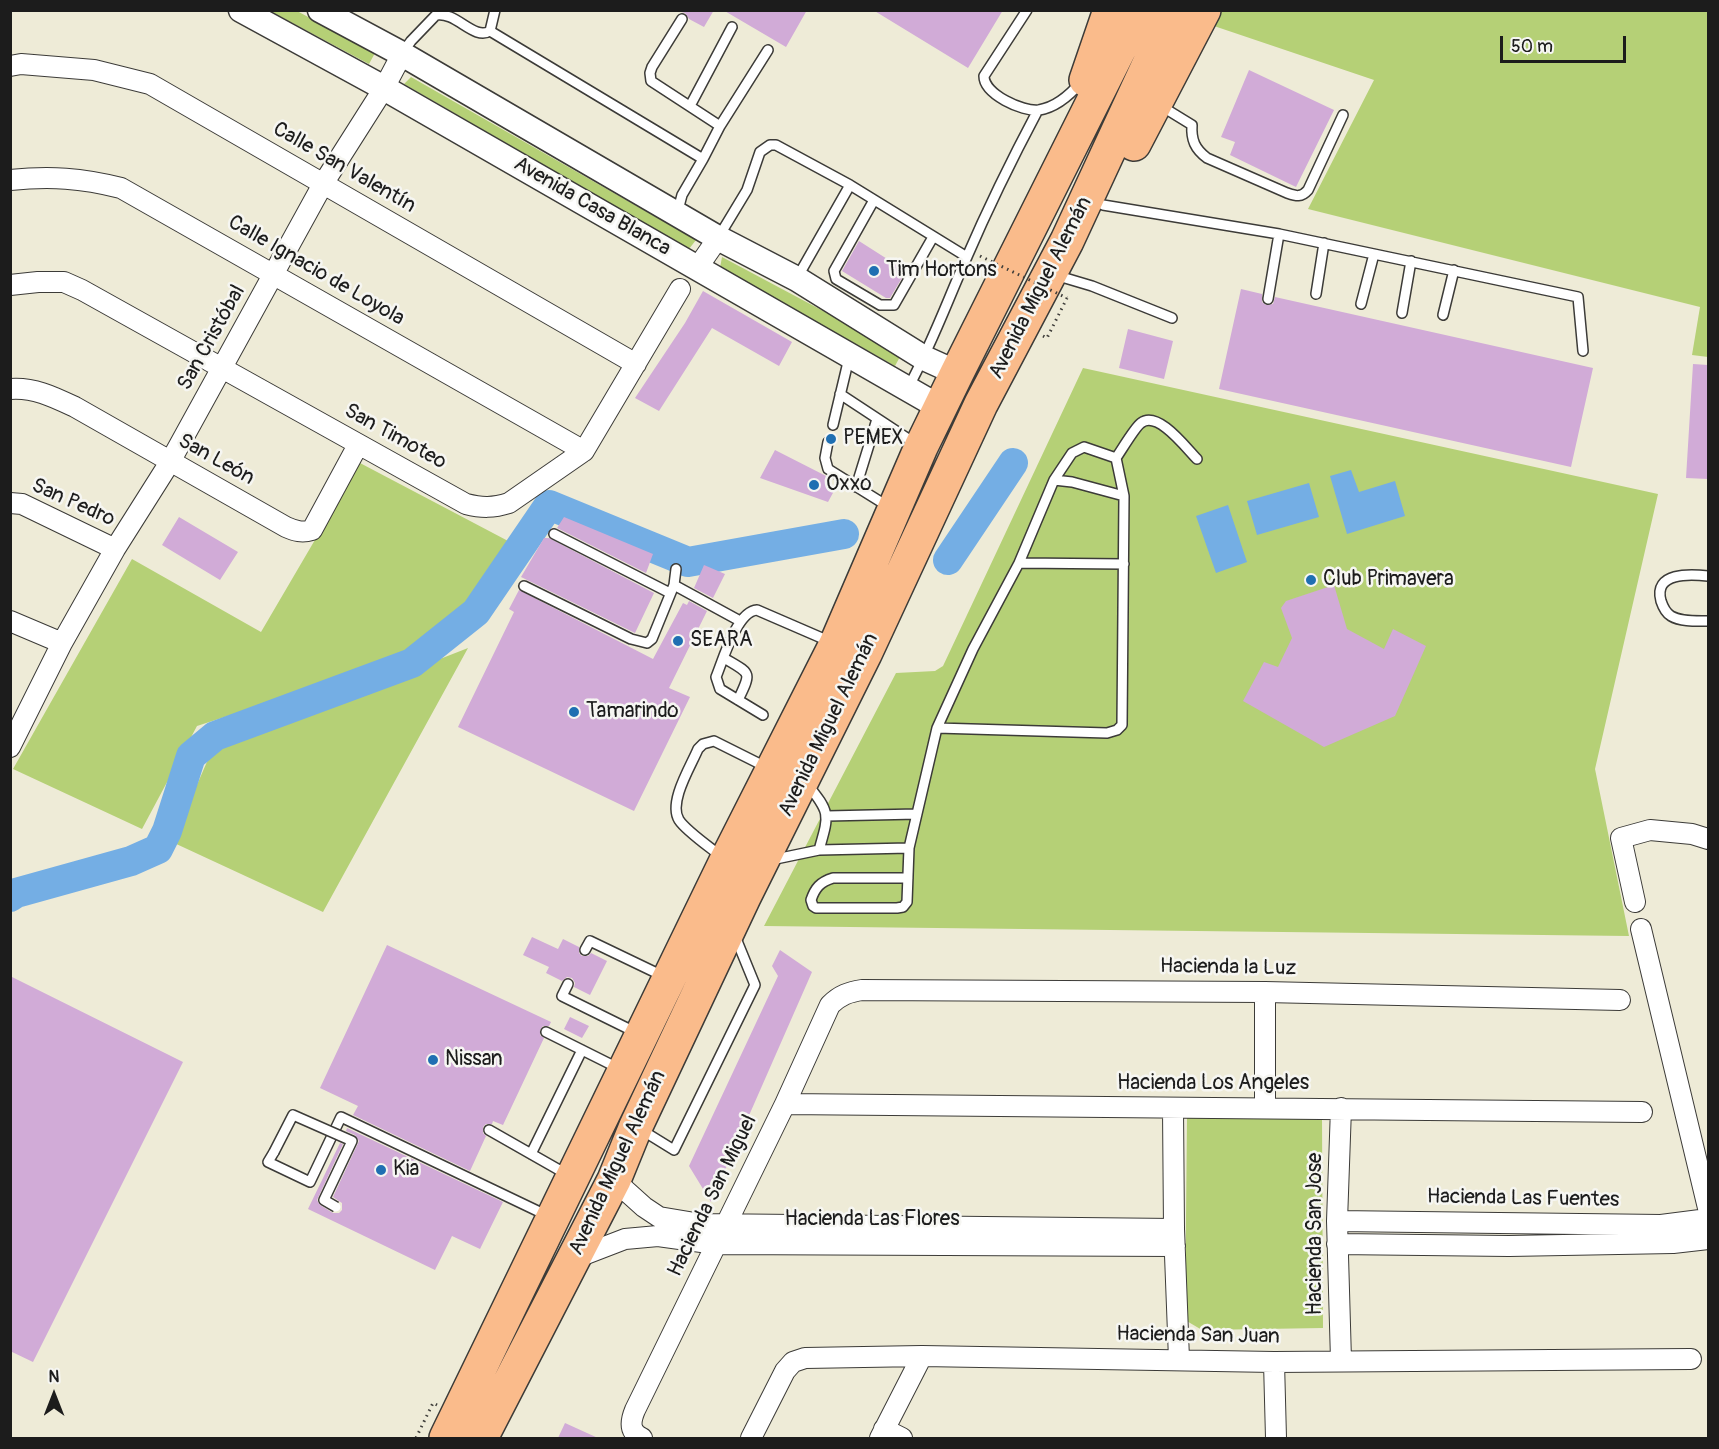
<!DOCTYPE html>
<meta charset="utf-8">
<style>
body{margin:0}
#map{position:relative;width:1719px;height:1449px;overflow:hidden;background:#eeebd7;font-family:Pangolin,sans-serif}
canvas{display:block}
.frame{position:absolute;inset:0;border:12px solid #1c1c1c;pointer-events:none}
.north{position:absolute;left:24px;top:1365px;width:60px;height:60px;-webkit-text-stroke:4px #f6f6f2;paint-order:stroke;rotate:0deg;font-size:16px;font-weight:700;line-height:24px;text-align:center;color:#1c1c1c}
.north::after{content:'';display:block;margin:auto;width:21px;height:27px;background:#1c1c1c;clip-path:polygon(50% 0,100% 100%,50% 72%,0 100%)}
.scale{position:absolute;left:1500px;top:36px;width:126px;height:27px;box-sizing:border-box;border:3px solid #1c1c1c;border-top:0;padding-left:8px;font-size:18px;line-height:21px;white-space:nowrap;color:#1c1c1c;-webkit-text-stroke:4px #f6f6f2;paint-order:stroke}
</style>
<div id="map">
<canvas width="1719" height="1449"></canvas>
<div class="frame"></div>
<div class="north">N</div>
<div class="scale">50 m</div>
</div>
<script>
const c = document.querySelector('canvas').getContext('2d');
c.lineJoin = 'round';
function fillPath(path, color) {
  c.fillStyle = color;
  c.fill(path, 'evenodd');
}
function stroke(path, color, width, dash) {
  c.strokeStyle = color;
  c.lineWidth = width;
  c.lineCap = dash ? 'butt' : 'round';
  c.setLineDash(dash || []);
  c.stroke(path);
}
function drawText(font, color, halo, rows, align = 'center') {
  c.font = font + ' Pangolin,sans-serif';
  c.lineWidth = 5;
  c.setLineDash([]);
  c.textBaseline = 'middle';
  c.strokeStyle = halo;
  c.fillStyle = color;
  for (const [text, x, y, turn = 0] of rows) {
    c.save();
    c.translate(x, y);
    c.rotate((+turn || 0) * Math.PI / 180);
    c.textAlign = isNaN(turn) ? turn : align;
    if (halo) c.strokeText(text, 0, 0);
    c.fillText(text, 0, 0);
    c.restore();
  }
}
fillPath(new Path2D(`
 M1222,10L1708,11V357L1692,355L1700,307L1308,209L1374,80L1214,26Z
 M270,11H297L375,53L369,64Z
 M411,77L696,240L689,249L404,84Z
 M722,257L902,353L895,366L720,268Z
 M1083,368L1658,494L1595,769L1629,936L764,926L896,673L935,671L943,666Z
 M360,463L510,542L475,598L427,639L396,661L197,726L142,829L13,769L132,559L261,632Z
 M468,648L323,912L172,842L213,748Z
 M1187,1117L1322,1118L1323,1328L1202,1330L1185,1320Z`), '#b5d076');
fillPath(new Path2D(`
 M1351,470L1359,492L1395,481L1405,516L1347,534L1330,476Z
 M1309,483L1319,517L1257,535L1247,501Z
 M1228,505L1247,562L1216,573L1196,516Z`), '#74aee4');
stroke(new Path2D(`
 M948,560L1013,463
 M10,897L16,893L131,861L158,849L167,831L191,756L215,736L412,663L476,612L549,505L688,562L844,534`), '#74aee4', 30);
fillPath(new Path2D(`
 M674,10H714L704,27L689,19L685,13Z
 M723,10H807L786,47Z
 M873,10H1003L968,68Z
 M1249,70L1334,110L1296,187L1230,155L1235,142L1221,137Z
 M859,241L906,271L890,298H886L842,271Z
 M1241,289L1262,294V302L1266,305L1273,304L1275,297L1593,368L1571,467L1219,389Z
 M703,291L792,342L779,366L712,328L659,411L635,398L685,323Z
 M1128,329L1173,341L1164,379L1119,368Z
 M1693,364L1708,365V479L1686,478Z
 M775,450L830,478L834,491L828,502L760,478Z
 M179,517L238,552L220,580L162,545Z
 M564,517L653,554L646,573L557,528Z
 M544,538H549L654,593L635,633L521,577Z
 M704,565L725,574L713,598L694,588Z
 M1334,585L1347,629L1384,649L1393,629L1426,646L1395,716L1324,747L1243,701L1264,662L1278,667L1292,638L1281,608L1286,601Z
 M519,590L653,659L683,603L687,605L689,601L707,611L669,688L690,697L634,811L458,727L514,612L509,609Z
 M532,937L558,949L563,939L579,947V953L582,956H588L591,953L607,961L590,995L574,987L575,983L572,978L567,977L562,981L546,973L549,967L523,955Z
 M387,945L551,1022L549,1026H543L540,1030V1035L544,1038L503,1125L493,1121L492,1124H486L483,1127V1133L486,1136L470,1171L353,1115L358,1106L320,1088Z
 M780,950L812,972L711,1202L689,1166L778,976L772,966Z
 M10,976L183,1062L33,1362L10,1351Z
 M570,1017L589,1026L582,1038L564,1029Z
 M347,1128L503,1202L480,1249L452,1236L435,1270L308,1209L340,1143L343,1144L317,1200L320,1205L333,1213H339L342,1210V1203L333,1197L359,1141L355,1135L346,1131Z
 M565,1423L598,1438H558Z`), '#d1abd7');
const service = new Path2D(`
 M1027,10L984,76C984,94 1022,112 1039,110C1057,107 1070,95 1081,82
 M682,19L652,67L650,73L651,81L720,126
 M490,31L703,159L682,195L677,214
 M403,52L411,41L436,15C456,11 474,41 490,31L495,10
 M690,106L732,27
 M1161,106L1192,125C1191,140 1195,149 1207,158L1287,193C1296,196 1301,198 1308,190L1343,115
 M703,159L720,126L768,50
 M874,200L834,271L836,279L880,305H894L933,237
 M1103,205L1279,234L1578,297L1583,351
 M718,238L747,190L760,152L770,145H776L850,185
 M1055,275L1092,286L1172,318
 M797,278L850,185L967,257
 M1316,294L1324,243
 M1268,299L1279,234
 M1361,304L1374,254
 M1402,313L1411,261
 M1443,315L1454,270
 M908,388C931,346 947,302 966,259C988,208 1012,159 1038,110
 M840,394L916,444
 M833,425L849,358
 M828,442L825,458L828,469L889,507
 M1054,480L1072,453L1084,447L1116,458
 M856,487L877,419
 M1124,496L1116,458C1121,451 1135,427 1141,423C1158,410 1186,448 1197,459
 M554,534L670,593
 M1708,576C1690,574 1653,572 1661,601C1663,607 1666,613 1671,616C1681,622 1697,621 1708,621
 M674,585L740,621
 M524,586L631,639L647,643L652,639L674,585L676,569
 M724,658C751,674 752,671 738,700
 M763,715L720,689L716,677C723,660 737,611 757,610L831,642
 M937,728L1107,733L1117,730L1122,725L1124,496L1072,482L1054,480L1019,563
 M807,784C831,813 829,815 819,850
 M827,816L917,814
 M722,857C711,848 686,831 679,820C668,802 691,766 698,749L703,744L714,741L768,768
 M771,860L819,850L909,848
 M908,878H833C820,882 815,888 811,900L813,906L816,908H897L903,907L907,902L909,848L937,728L973,649L1019,563L1124,564
 M585,950L590,941L665,977
 M568,984L562,996L637,1033
 M546,1032L582,1050
 M640,1129L674,1150L755,985L735,936
 M489,1130L568,1175
 M274,1152L268,1162L310,1182L341,1117L546,1215
 M531,1154L582,1050L618,1068`);
const minor = new Path2D(`
 M10,66L21,64L94,70L150,84L636,364
 M10,180C51,176 81,178 121,188L584,451
 M698,267L718,238
 M10,285L38,282H64L82,290L466,504C482,508 493,508 509,503L584,451L680,289
 M10,389C34,387 54,397 75,407L286,527C295,531 302,533 312,530L358,445
 M10,503L22,504L115,549
 M10,621L62,643
 M10,747L62,643L115,549L170,462L323,184L384,88L402,54
 M1635,902L1621,838L1650,830L1692,834L1708,839
 M1641,929L1708,1208
 M785,1104C1070,1107 1356,1109 1642,1112
 M1265,1108V992
 M1173,1109L1174,1229L1179,1359
 M614,1180L644,1207L659,1217L701,1224L1174,1229
 M1337,1221L1661,1225L1708,1219
 M1337,1244L1509,1246L1673,1243L1708,1239
 M573,1259L625,1239L658,1236L716,1244L1175,1246
 M1341,1360L1337,1221L1341,1108
 M1274,1362L1276,1438
 M884,1429L902,1438
 M642,1438C629,1432 630,1422 635,1410L785,1104L830,1005C840,995 849,992 862,990L1265,992L1620,1000
 M751,1438L785,1371L793,1362L805,1358L922,1356L1274,1362L1691,1359
 M880,1438L922,1356`);
const tertiary = new Path2D(`
 M241,10L384,88L941,408
 M320,10L402,54L718,238L797,279L924,358L957,373`);
const trunk = new Path2D(`
 M1086,80L1110,10
 M1134,144L1204,10
 M446,1438L726,861L836,644L921,447L957,373L1139,10
 M481,1438L614,1180L636,1126L744,897L865,654L981,404L1067,241L1174,10`);
stroke(service, '#3c3b38', 12);
stroke(minor, '#3c3b38', 22);
stroke(tertiary, '#3c3b38', 27);
stroke(trunk, '#3c3b38', 36);
stroke(new Path2D(`
 M1043,336L1047,338L1067,298
 M416,1438L433,1403L437,1405`), '#3c3b38', 3, [1.5, 4.5]);
stroke(service, '#fff', 9);
stroke(minor, '#fff', 20);
stroke(tertiary, '#fff', 24);
stroke(trunk, '#fabb8b', 33);
const serviceBridge = new Path2D(`
 M274,1152L293,1115L352,1141L324,1200L336,1207`);
stroke(serviceBridge, '#3c3b38', 12, []);
stroke(new Path2D(`
 M980,256L1067,298`), '#3c3b38', 3, [1.5, 4.5]);
stroke(serviceBridge, '#fff', 9);
for (const [x, y, r, color] of [
 [874,271,6,"#1f6fb2"],
 [831,439,6,"#1f6fb2"],
 [814,485,6,"#1f6fb2"],
 [1311,580,6,"#1f6fb2"],
 [678,641,6,"#1f6fb2"],
 [574,712,6,"#1f6fb2"],
 [433,1060,6,"#1f6fb2"],
 [381,1170,6,"#1f6fb2"]
]) {
  const dot = new Path2D();
  dot.arc(x, y, r, 0, 2 * Math.PI);
  c.fillStyle = color;
  c.fill(dot);
  stroke(dot, '#f6f6f2', 2);
}
drawText('21px', '#1c1c1c', '#f6f6f2', [
 ["Calle San Valentín",344,168,30],
 ["Avenida Casa Blanca",592,207,30],
 ["Calle Ignacio de Loyola",316,271,30],
 ["Avenida Miguel Alemán",1041,288,-63],
 ["San Cristóbal",212,338,-61],
 ["San Timoteo",395,437,29],
 ["San León",216,460,29],
 ["San Pedro",73,503,24],
 ["Avenida Miguel Alemán",829,725,-64],
 ["Hacienda la Luz",1228,968,1],
 ["Hacienda Los Angeles",1213,1084],
 ["Avenida Miguel Alemán",618,1163,-65],
 ["Hacienda San Miguel",713,1196,-64],
 ["Hacienda Las Fuentes",1523,1199,1],
 ["Hacienda Las Flores",872,1220],
 ["Hacienda San Jose",1316,1234,-90],
 ["Hacienda San Juan",1198,1336,1]
]);
drawText('21px', '#1c1c1c', '#f6f6f2', [
 ["Tim Hortons",886,271],
 ["PEMEX",843,439],
 ["Oxxo",826,485],
 ["Club Primavera",1323,580],
 ["SEARA",690,641],
 ["Tamarindo",586,712],
 ["Nissan",445,1060],
 ["Kia",393,1170]
], 'left');
</script>
